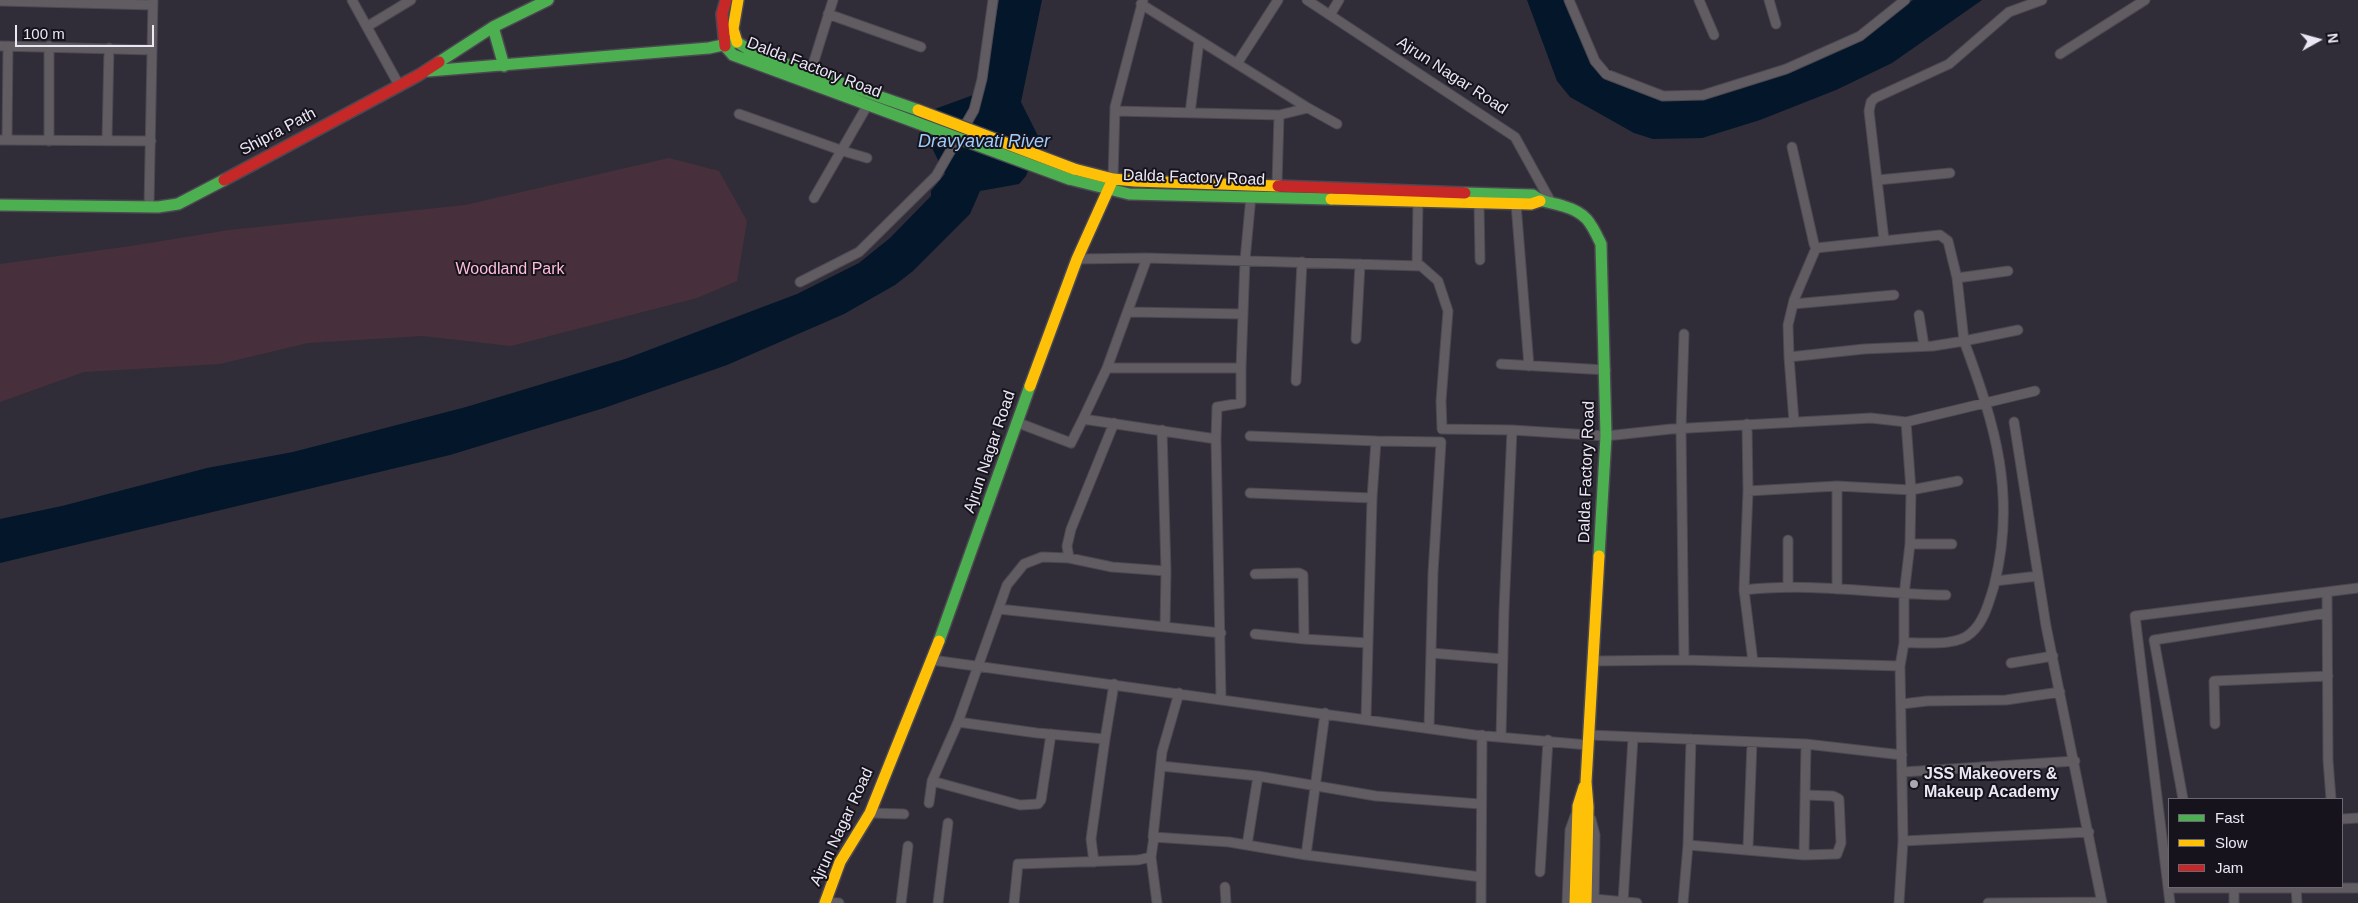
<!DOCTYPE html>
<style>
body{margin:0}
#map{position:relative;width:2358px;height:903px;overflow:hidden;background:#302d38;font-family:Helvetica,sans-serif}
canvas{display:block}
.legend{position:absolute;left:2168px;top:798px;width:175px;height:90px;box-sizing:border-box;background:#16131c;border:1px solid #6b6873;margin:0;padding:6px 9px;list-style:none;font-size:15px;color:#ebe7f5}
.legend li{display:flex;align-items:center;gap:10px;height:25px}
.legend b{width:25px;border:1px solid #6b6873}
.north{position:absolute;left:2293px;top:15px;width:50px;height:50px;-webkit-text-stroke:4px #16131c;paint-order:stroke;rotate:83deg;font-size:14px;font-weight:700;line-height:20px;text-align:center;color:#ebe7f5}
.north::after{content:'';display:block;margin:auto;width:18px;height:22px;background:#ebe7f5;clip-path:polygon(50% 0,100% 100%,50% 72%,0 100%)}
.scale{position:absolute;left:15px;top:25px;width:139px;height:22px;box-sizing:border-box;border:2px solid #ebe7f5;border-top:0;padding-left:6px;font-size:15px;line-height:18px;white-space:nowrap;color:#ebe7f5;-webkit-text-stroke:4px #16131c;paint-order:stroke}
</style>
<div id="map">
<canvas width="2358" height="903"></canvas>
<ul class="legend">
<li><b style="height:6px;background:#4caf50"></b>Fast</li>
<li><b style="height:6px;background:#ffc107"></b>Slow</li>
<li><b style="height:6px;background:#c62828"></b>Jam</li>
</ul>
<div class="north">N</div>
<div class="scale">100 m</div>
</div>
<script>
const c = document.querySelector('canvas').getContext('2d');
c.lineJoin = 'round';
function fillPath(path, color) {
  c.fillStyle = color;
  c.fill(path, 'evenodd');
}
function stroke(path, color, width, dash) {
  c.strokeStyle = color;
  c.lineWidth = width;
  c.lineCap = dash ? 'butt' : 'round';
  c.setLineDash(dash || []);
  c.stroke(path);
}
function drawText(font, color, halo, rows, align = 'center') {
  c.font = font + ' Helvetica,sans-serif';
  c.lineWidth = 4;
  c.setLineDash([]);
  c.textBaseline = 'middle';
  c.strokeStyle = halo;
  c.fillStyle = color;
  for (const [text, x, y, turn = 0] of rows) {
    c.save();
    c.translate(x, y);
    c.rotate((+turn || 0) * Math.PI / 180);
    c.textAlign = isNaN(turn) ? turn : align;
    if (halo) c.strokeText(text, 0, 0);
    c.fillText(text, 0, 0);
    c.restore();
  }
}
fillPath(new Path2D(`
 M669,158L719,171L747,221L737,281L697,298L511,346L422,336L308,343L220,364L84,372L0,402V264L131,246L229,230L465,205Z`), '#47303b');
fillPath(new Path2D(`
 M999,0H1042L1021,102L1039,138L1042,149L1036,151L1026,176L1019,184L980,191L970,214L913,271L895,285L844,314L727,365L604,408L450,455L0,563V519L62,506L207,468L293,452L466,407L625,359L797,294L859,263L890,238L931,196V191L945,174L927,138L935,109L984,91Z
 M1527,0H1571L1594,60L1653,95H1705L1728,89L1873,29L1913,0H1982L1892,63L1836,90L1760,120L1702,138L1653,139L1634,133L1570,97L1557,81Z`), '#04162a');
const street = new Path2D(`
 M352,0L399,85
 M1307,0L1515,137L1552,204
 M1569,0L1595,61L1606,74L1663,96L1703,95L1786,69L1860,36L1905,0
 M1699,0L1714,35
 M1769,0L1776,24
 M0,1L153,5
 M828,14L921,47
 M1330,15L1339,0
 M368,26L411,0
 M0,46L152,50
 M2060,54L2145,0
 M1238,62L1278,0
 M810,74L833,0
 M1308,108L1337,124
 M1115,111L1279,115L1308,108L1141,4
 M1190,113L1199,41
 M739,114L843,151L867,158
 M0,140L151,141
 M7,140L8,46
 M107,140L109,48
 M49,141V46
 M1792,147L1814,244L1816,248
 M1113,179L1115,107L1143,0
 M1878,180L1950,173
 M1277,185L1279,115
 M1251,196L1245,260L1241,368H1107L1147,258L1421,266L1438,281L1448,311L1441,401L1442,429L1512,430L1606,436L1671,429L1871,418L1906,422L2035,391
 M814,198L867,106
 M1479,203L1480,260
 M1516,204L1529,366
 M149,206L153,0
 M1884,240L1869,111L1871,102L1875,98L1949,64L2009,12L2042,0
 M1077,259L1147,258
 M1417,266L1418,200
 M800,282L859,252L936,176L974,110L982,79L993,0
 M1793,304L1894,295
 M1129,312L1243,314
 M1919,315L1924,346
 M1684,334L1681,428L1684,660
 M1356,339L1360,264
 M1789,357L1788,325L1794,300L1816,248L1940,235L1948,241L1957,278
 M1501,364L1606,370
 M1107,368L1083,419L1216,439L1217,407L1241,403V368
 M1296,381L1302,262
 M1016,422L1071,443L1083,419
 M1794,422L1789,357L1864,349L1933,346L1964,341L1957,278L2008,271
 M2014,422L2046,626L2102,903
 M1114,423L1071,529L1067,546L1069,558L1112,567L1166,571L1162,430
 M1747,424L1748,491L1837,486L1911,490L1958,481
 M1250,436L1376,441
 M1216,439L1221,699
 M1748,491L1744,590C1811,582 1878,594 1946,595
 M1250,493L1372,498L1368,643
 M1372,498L1376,441L1441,442L1433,573L1429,728
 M1788,540V586
 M1910,544H1952
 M1166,571L1165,627L1221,633
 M1255,574L1299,573L1303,575L1304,639L1368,643L1366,719
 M1995,581L2038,576
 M1837,589V486
 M1744,590L1753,662
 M2327,592L2328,760L2331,799
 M999,609L1165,627
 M1255,634L1304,639
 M1904,643C1924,642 1956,647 1971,633C1984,622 1989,602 1994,586C2017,495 1995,425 1964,341L2018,330
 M1431,653L1503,659
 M932,660L1475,735L1588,745
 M1595,661L1684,660L1900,666
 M2011,663L2053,656
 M1179,693L1162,752L1153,837L1229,842L1306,855
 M1902,704L1927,701L2006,700L2060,692
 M1325,713L1306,855L1481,877
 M958,722L1037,733L1105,739L1114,684
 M2215,724L2214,681L2328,676
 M1589,735L1806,744L1902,755
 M1501,737L1504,610L1512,430
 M1161,766L1258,776
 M1903,772L2075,761
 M932,781L1020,805L1038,804L1041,800L1051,734
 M2183,799L2154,640L2327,613
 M929,803L932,781L958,722L1007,585L1024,564L1042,557L1069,558
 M870,813L904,814
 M1591,819L1595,835L1594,903
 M2342,819L2358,818
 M1903,841L2089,832
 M1247,845L1258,776L1376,796L1480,804
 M1688,845L1804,855L1837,854L1841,843L1839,799L1833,796L1805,795
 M1748,848L1752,742
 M1804,855L1806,744
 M1151,857L1157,903
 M1094,862L1091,839L1105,739
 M1540,872L1548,740
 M1225,887L1226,903
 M2234,887V903
 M2296,887L2297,903
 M2168,888H2358
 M1594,899L1637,903
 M825,902L839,903
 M1623,902L1633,738
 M901,903L908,846
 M938,903L948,823
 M1014,903L1018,864L1138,860L1151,857L1154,837
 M1481,903L1482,735
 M1567,903L1570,830L1575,816
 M1683,903L1688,845L1691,739
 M1899,903L1903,841L1900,666L1904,643V595L1910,544L1911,490L1906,422
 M1988,903L2102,902
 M2170,903L2135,616L2358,588`);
const fast = new Path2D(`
 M493,27L504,66
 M725,46L733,55L912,121
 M439,62L493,27L548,0
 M428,71L709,48L737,42L754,53L918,110
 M1069,179L1129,194L1331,199
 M1465,193L1533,195C1542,203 1552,202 1563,206C1587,213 1591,223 1601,244L1606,436L1599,556
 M0,205L158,207L178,204L224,180
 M939,641L1030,386`);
const slow = new Path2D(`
 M737,42L733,29L738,0
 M1074,169L1113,179L1135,181L1278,186
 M1331,199L1531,204L1540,201
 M1030,386L1077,259L1113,179
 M825,903L840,862L870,813L939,641
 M1575,903L1578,806L1584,787
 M1586,903L1588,807L1586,782L1599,556`);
const jam = new Path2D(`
 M725,46L722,14L726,0
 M224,180L419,75L439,62
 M1278,186L1465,193`);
stroke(street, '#4b4852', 11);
stroke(fast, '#4b4852', 14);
stroke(slow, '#4b4852', 14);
stroke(jam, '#4b4852', 14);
stroke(street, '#605c61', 9);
stroke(fast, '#4caf50', 11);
stroke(slow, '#ffc107', 11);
stroke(jam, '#c62828', 11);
const fastBridge = new Path2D(`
 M912,121L1069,179`);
const slowBridge = new Path2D(`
 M918,110L1074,169`);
stroke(fastBridge, '#4b4852', 14, []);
stroke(slowBridge, '#4b4852', 14, []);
stroke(fastBridge, '#4caf50', 11);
stroke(slowBridge, '#ffc107', 11);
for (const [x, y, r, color] of [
 [1914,784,5,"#aaa6b3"]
]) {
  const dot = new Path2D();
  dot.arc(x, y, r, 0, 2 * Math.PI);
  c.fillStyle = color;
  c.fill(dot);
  stroke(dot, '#16131c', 2);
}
drawText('16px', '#ebe7f5', '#16131c', [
 ["Dalda Factory Road",814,68,21],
 ["Ajrun Nagar Road",1452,76,33],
 ["Shipra Path",278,132,-28],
 ["Dalda Factory Road",1194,178,2],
 ["Ajrun Nagar Road",990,452,-71],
 ["Dalda Factory Road",1587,472,-88],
 ["Ajrun Nagar Road",842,827,-65]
]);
drawText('16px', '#ffbdda', '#16131c', [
 ["Woodland Park",510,270]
]);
drawText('bold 16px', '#ebe7f5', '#16131c', [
 ["JSS Makeovers &",1924,775],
 ["Makeup Academy",1924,793]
], 'left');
drawText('italic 18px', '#9dcdfc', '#16131c', [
 ["Dravyavati River",984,142]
]);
</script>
